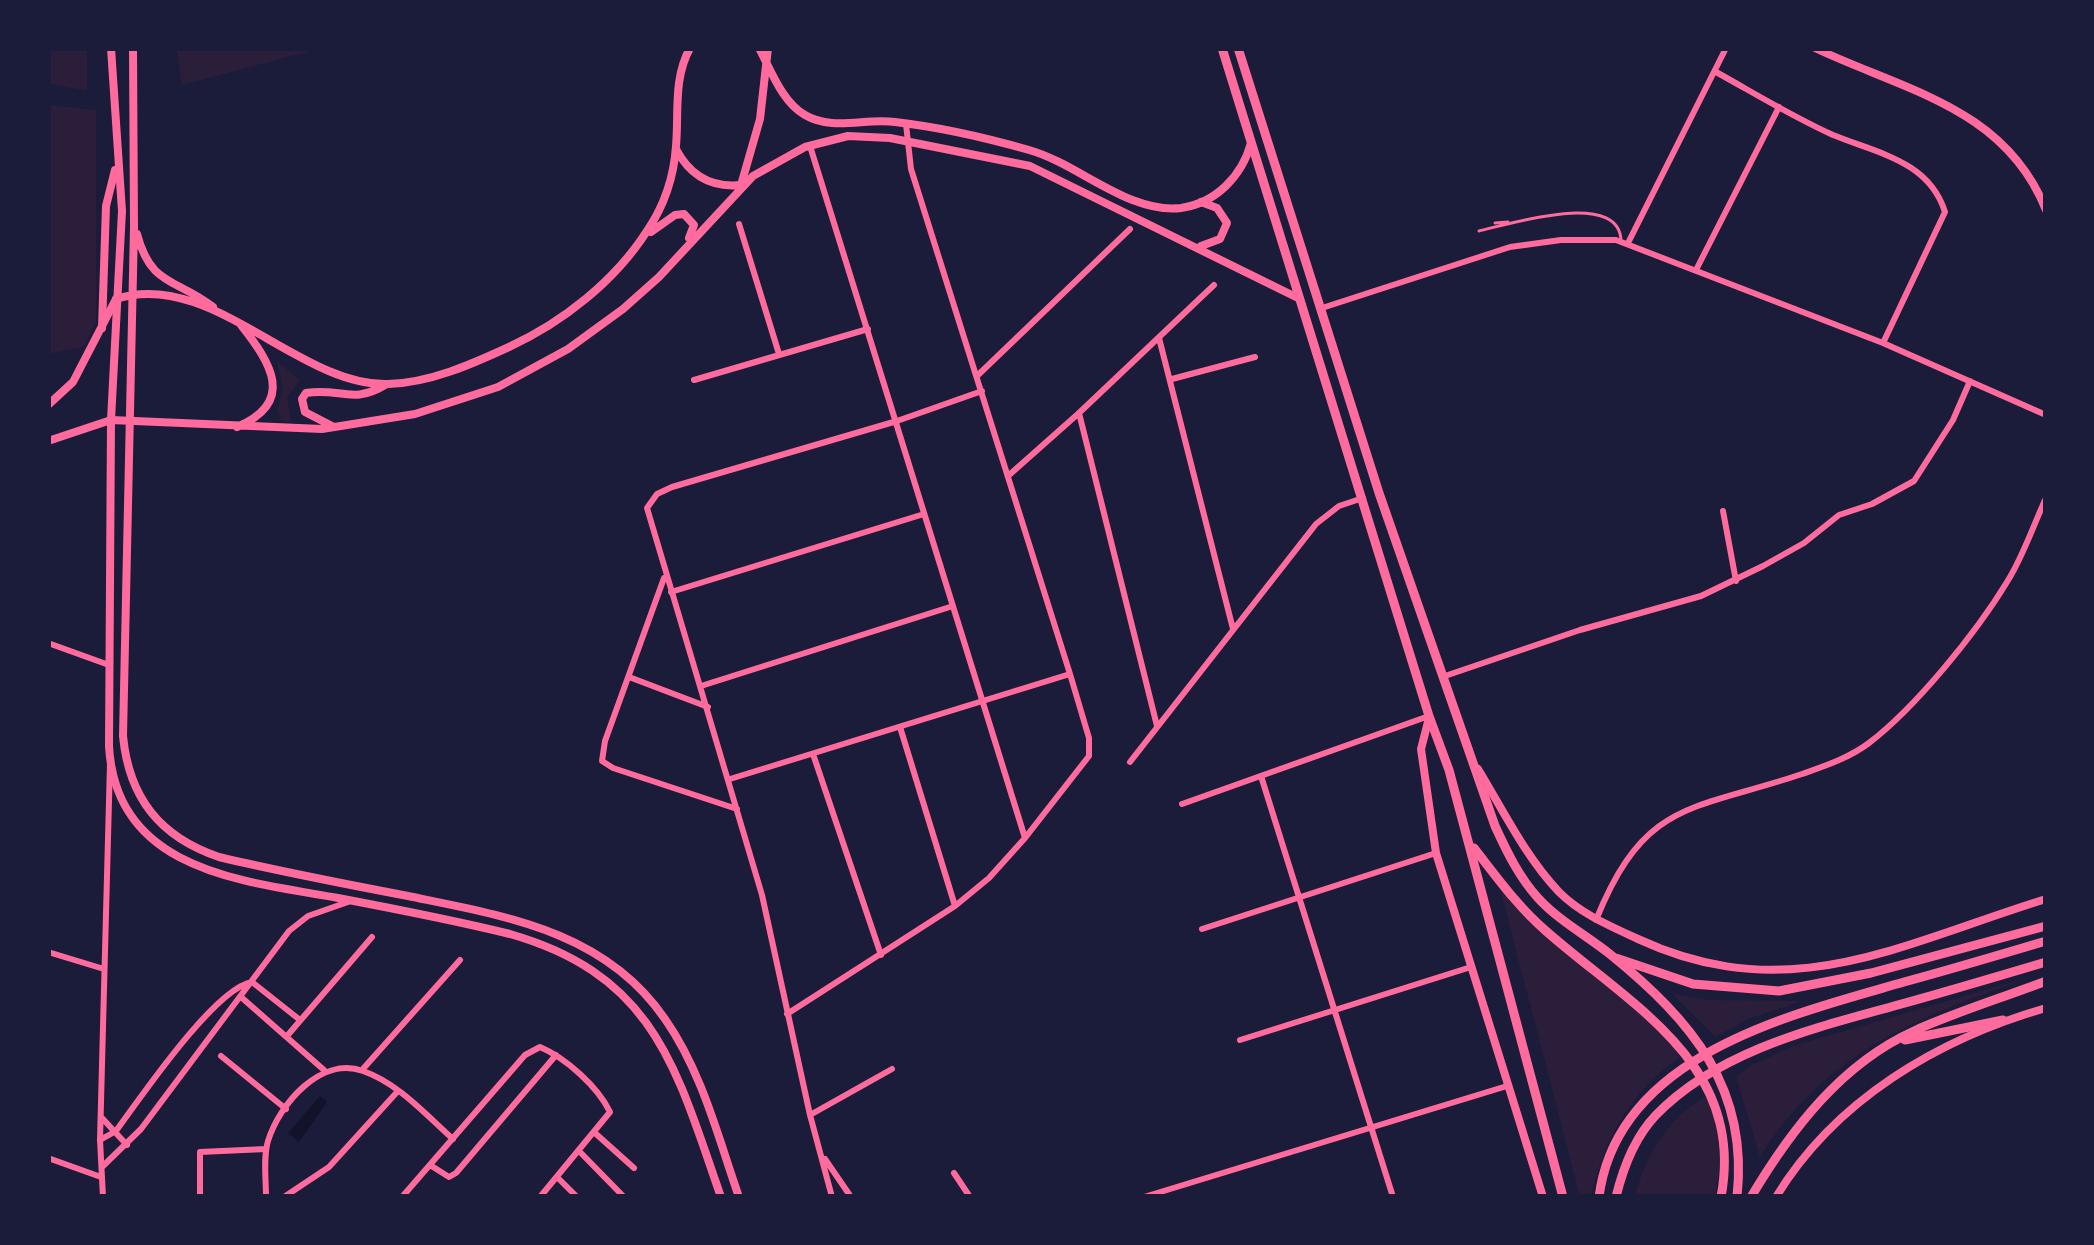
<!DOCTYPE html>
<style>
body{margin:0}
#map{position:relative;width:2094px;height:1245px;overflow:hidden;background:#1b1b3a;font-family:"Archivo Narrow",sans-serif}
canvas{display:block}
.frame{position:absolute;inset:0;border:51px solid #1b1b3a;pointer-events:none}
</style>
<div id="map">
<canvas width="2094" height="1245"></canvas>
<div class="frame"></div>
</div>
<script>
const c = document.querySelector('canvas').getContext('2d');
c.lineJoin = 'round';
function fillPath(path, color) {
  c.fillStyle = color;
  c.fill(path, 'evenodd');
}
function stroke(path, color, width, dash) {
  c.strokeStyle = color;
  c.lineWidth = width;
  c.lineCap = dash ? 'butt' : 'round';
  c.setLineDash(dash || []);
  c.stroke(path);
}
fillPath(new Path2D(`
 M48,48H87V91L48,83Z
 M176,48H322L182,85Z
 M48,105L96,110V322L84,347L48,354Z
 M277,361L300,380L287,397L291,422L281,420L277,411L283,390Z
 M1498,881L1673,1043L1680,1057C1631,1091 1604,1139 1591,1197H1580Z
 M2030,977C1917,1018 1827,1051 1760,1157L1736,1076L1752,1065L1796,1045Z
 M1673,994L1708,1000L1802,1001L1748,1019L1716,1037Z
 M1706,1095C1723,1130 1722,1159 1715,1197H1635C1646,1152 1667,1121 1706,1095Z`), '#2a1e3b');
fillPath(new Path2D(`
 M320,1096L327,1102L299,1142L288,1133Z`), '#12122b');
stroke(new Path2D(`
 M1495,223L1508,222
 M1479,231C1509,224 1620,189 1621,241`), '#ff6b9d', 3);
stroke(new Path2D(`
 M1716,72C1754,93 1793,117 1833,135C1877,153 1929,161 1945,212L1883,343
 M810,146L1025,838
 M739,224L779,354
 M1628,243L1726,48
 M1696,270L1779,107
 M1322,308L1510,247L1561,240H1616L1883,343L2046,415
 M1159,338L1233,629
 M978,375L1130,229
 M1172,379L1255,357
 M694,380L868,329
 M1079,413L1157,726
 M1008,476L1079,413L1214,285
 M1723,511L1736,581
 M664,578L605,741L602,761L613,768L737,809
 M671,592L924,514
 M48,643L109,665
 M629,677L708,707
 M1442,677L1580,630L1701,596L1763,566L1804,543L1839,515L1872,504L1914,481L1953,420L1970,381
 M701,686L953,606
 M900,727L955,906
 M813,754L881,955
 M1130,762L1316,524L1339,506L1363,498
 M1261,776L1393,1197
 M730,779L1070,674
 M1182,804L1429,716
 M1596,920C1645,799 1692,811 1802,774C1825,766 1849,758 1869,743C1916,707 1976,633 2007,582C2023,557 2033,526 2046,498
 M1202,929L1436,853
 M48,952L104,969
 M241,997L324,1070
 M787,1014L955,906L989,878L1025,838L1089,756V738L1070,674L911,169L906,124
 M287,1036L372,937
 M1240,1040L1471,967
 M221,1056L286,1109
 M362,1070L460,960
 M810,1115L892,1069
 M102,1118L127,1145
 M595,1133L634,1168
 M100,1140L116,1131C141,1097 215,988 252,982L300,1020
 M580,1152L624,1197
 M48,1158L101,1177
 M825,1159L851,1197
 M430,1165L449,1177L456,1173L556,1055
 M102,1167L141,1129L289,931L308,916L348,902
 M954,1173L970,1197
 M557,1177L577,1197
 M103,1197L100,1140L110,763
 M200,1197V1152L266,1149
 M266,1197C266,1179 263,1158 268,1141C280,1103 321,1056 363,1071C398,1083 426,1115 453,1139
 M284,1197L329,1167L398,1091
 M402,1197L525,1055L540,1047C566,1058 598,1087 610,1112L540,1197
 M832,1197L810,1115L762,895L647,508L657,494L672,487L897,421L982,391
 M1144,1197L1507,1086`), '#ff6b9d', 6);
stroke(new Path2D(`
 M1815,48C1903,90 2005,107 2046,210
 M48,405L73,382L116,299
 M48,441L111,420
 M1429,718L1421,749L1436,853L1543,1197
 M1478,769C1503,810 1525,856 1559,892C1581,914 1610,926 1638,939C1789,1009 1900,944 2046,899
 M1776,1197C1835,1100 1938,1039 2046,1008`), '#ff6b9d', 8);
stroke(new Path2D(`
 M111,48L122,211L111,420L109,746C116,871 242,881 338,898C396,909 453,920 510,934C656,976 676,1069 721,1197
 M133,48L134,227L123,736C129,798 160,837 219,857C282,872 345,884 408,896C505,916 605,931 665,1019C702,1072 718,1137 739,1197
 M759,48C771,70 782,102 805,115C832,131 865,118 895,122C939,127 987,138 1029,150C1079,164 1128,214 1181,208C1216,203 1242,176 1251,143
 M676,149C690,176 711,188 741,185L760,119L768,48
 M1201,202L1217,208L1227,223L1220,239L1201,246
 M651,232L675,215L684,214L694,225L689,238
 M137,234C151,287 176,278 213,307
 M116,299C210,268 299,387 388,384C430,383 472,364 509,347C563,322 615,281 647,231C664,206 674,176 676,146C679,113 673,79 690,48
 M102,328L106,206L115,170
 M111,420L322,429L415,414L498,387L568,349L623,309L659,277L753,176L805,147L848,136L890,138L1030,166L1300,299
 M332,426L305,412L302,399L306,393C339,387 352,405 385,385
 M237,427C296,402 271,363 241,325`), '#ff6b9d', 8);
stroke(new Path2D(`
 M1222,48L1429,716L1449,770L1563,1197
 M1238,48L1379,493L1495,826C1507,852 1519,877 1538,898C1559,921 1586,935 1611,955C1692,1021 1749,1088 1737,1197
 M1474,848C1496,876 1518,907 1546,931C1631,1006 1746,1064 1721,1197
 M1616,958L1693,984L1779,991L1871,973L2046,926
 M1905,1040L2003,1020
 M1599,1197C1617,1055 1790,1015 1904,982C1952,969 1999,955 2046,941
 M1616,1197C1623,1168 1634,1138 1656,1115C1720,1049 1819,1027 1905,1003C1952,990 1999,976 2046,962
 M1751,1197C1791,1130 1841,1064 1914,1031C1956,1012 2002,998 2046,981`), '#ff6b9d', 9);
</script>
